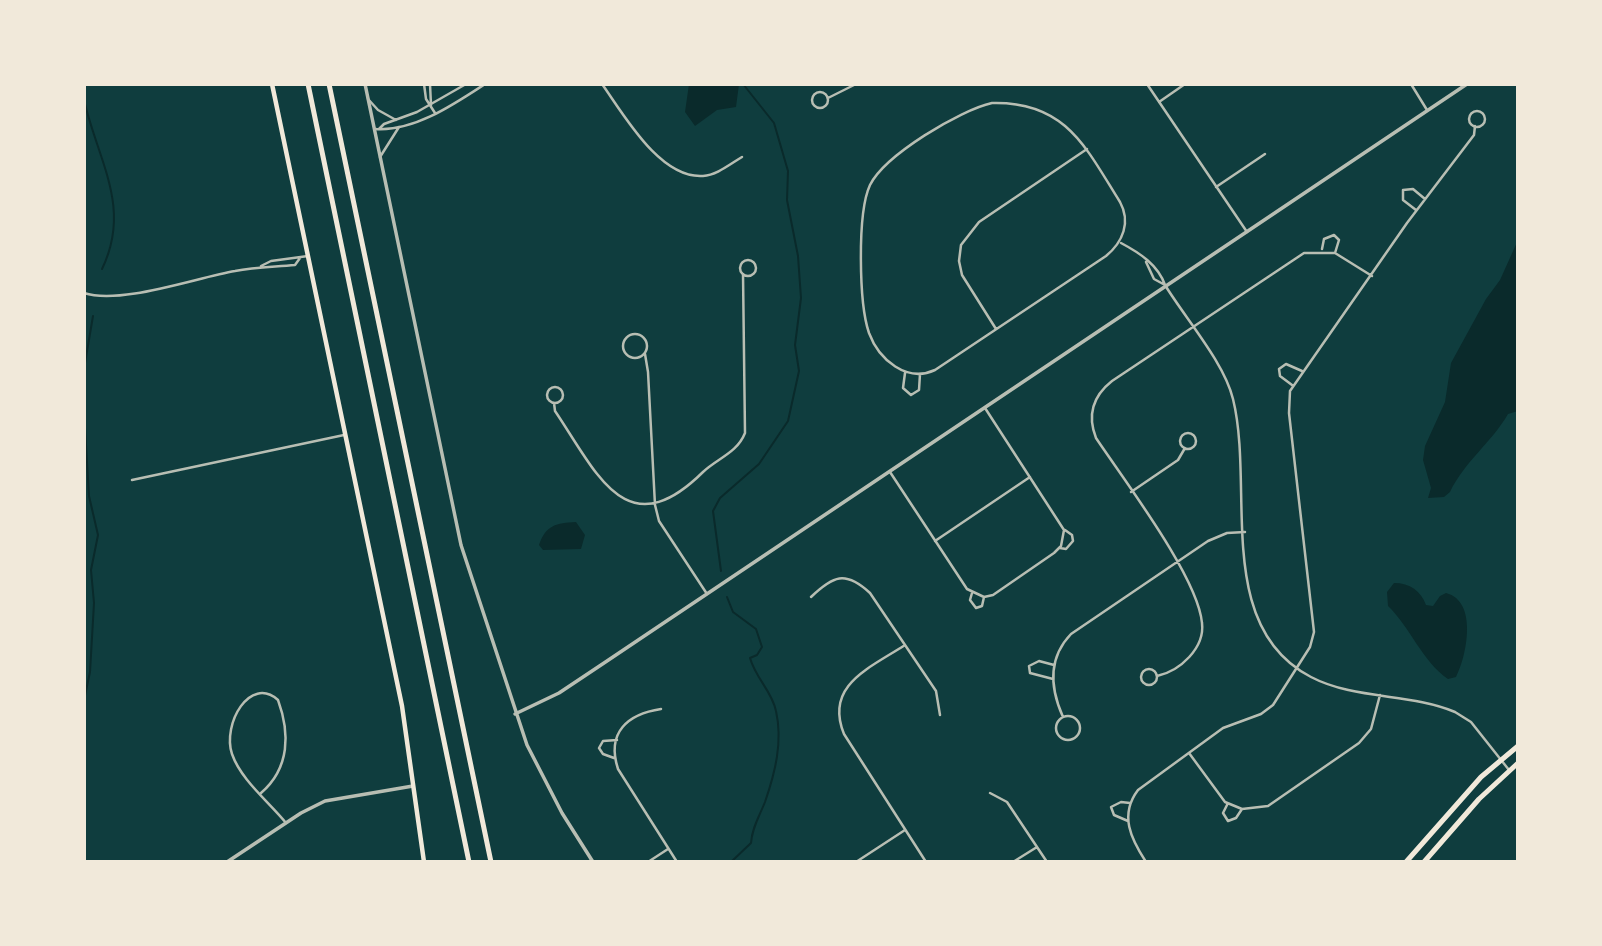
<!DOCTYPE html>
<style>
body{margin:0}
#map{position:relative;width:1602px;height:946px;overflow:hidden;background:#0f3d3e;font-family:Barlow,sans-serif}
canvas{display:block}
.frame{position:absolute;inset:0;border:86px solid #f1e9da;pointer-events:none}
</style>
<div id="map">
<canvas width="1602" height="946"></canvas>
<div class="frame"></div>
</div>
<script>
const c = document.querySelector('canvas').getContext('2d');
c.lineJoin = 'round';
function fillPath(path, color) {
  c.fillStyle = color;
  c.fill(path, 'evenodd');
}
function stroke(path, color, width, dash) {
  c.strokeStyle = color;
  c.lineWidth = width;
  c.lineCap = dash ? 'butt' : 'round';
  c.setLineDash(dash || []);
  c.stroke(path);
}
fillPath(new Path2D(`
 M689,84H739L736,107L717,110L695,126L685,112Z
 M1518,240V411L1508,414C1492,442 1465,461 1450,492L1444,497L1428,498L1431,488L1423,460L1425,446L1445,402L1451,363L1486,299L1500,280Z
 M576,522L585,535L581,549L543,550L539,545C546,525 556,523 576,522Z
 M1394,583C1410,583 1421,591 1426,605L1433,606L1440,596L1446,593C1478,601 1467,656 1456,677L1448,679C1422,661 1410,627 1388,606L1387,592Z`), '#0a2a2b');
stroke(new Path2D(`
 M84,100C98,161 132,207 102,269
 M84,369L93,316
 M84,411L89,496L98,535L91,570L94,603L90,672L84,700
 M721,571L713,511L720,498L759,464L788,421L799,371L795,345L801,298L798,256L787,200L788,171L774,123L743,84
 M727,597L733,612L756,629L762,647L757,655L750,658C756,679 772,691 776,711C783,742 775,773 765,802C759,817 752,828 751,843L731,862`), '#0a2a2b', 2);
stroke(new Path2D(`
 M424,84L426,99L435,113
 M430,84L431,105
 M602,84C624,115 660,179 703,176C717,175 730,164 742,157
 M1147,84L1247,232
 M1411,84L1427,110
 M812 100a8 8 0 1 1 16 0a8 8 0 1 1-16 0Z
 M828,98L856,84
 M368,99L378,110L396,120
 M1159,102L1185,84
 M992,103C1066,101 1086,148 1120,202C1131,222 1123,242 1106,256L935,370C907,383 879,360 869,333C859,304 857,213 870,185C885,155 960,110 992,103Z
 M1469 119a8 8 0 1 1 16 0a8 8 0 1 1-16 0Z
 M375,129C413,132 453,105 485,84
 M379,129L384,124L417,112L466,84
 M380,157L399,127
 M1216,187L1265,154
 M1416,210L1403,200V190L1413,189L1425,199
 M1121,243C1140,253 1158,265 1165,285C1185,318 1224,362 1233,399C1255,488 1213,626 1311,677C1355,700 1410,693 1455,712L1471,722L1509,770
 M1322,249L1324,239L1334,235L1339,240L1335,253
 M740 268a8 8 0 1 1 16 0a8 8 0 1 1-16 0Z
 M1146,262L1154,279L1165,285
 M261,266L271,261L308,256
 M84,293C120,305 195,278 235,271C255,267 274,267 295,265L300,258
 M996,329L962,275L959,261L961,245L979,222L1087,149
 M623 346a12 12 0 1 1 24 0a12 12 0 1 1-24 0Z
 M645,354L648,372L655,505L659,521L707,594
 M905,373L903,388L911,395L919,390L920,374
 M1292,385L1280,376L1279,369L1286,364L1302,371
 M547 395a8 8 0 1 1 16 0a8 8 0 1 1-16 0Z
 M554,403L555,411C597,473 626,548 703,472C718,458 737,453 745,433L743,274
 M1180 441a8 8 0 1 1 16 0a8 8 0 1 1-16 0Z
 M890,472L967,589L984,597L993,595L1054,553L1061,546L1064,530L985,408
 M132,480L344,435
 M1131,492L1178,460L1185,448
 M935,541L1030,477
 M1060,548L1066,549L1073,541L1072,535L1065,530
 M972,593L970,600L976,608L982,606L984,597
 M811,597C833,576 845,570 870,593L936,691L940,715
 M905,645C870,668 824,685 844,734L926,862
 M1141 677a8 8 0 1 1 16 0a8 8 0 1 1-16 0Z
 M1157,676C1180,671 1205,648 1202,623C1198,577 1124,480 1096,438C1087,415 1093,396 1112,381L1304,253H1335L1372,276
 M1053,679L1030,673L1029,666L1039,661L1054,665
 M661,709C628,714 606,732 618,769L677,862
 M1056 728a12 12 0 1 1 24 0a12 12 0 1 1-24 0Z
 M1063,717C1050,688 1048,658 1071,634L1208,541L1227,533L1245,532
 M1189,753L1225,802L1242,809L1268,806L1359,743L1371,729L1380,695
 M614,758L603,754L599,748L603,741L617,740
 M261,793C290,768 290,733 278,700C250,675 222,724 232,754C241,780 269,802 286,823
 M990,793L1007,802L1047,862
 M1228,803L1223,813L1228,821L1236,818L1242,809
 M1128,821L1114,815L1111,807L1121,802L1130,803
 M648,862L668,849
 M856,862L905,830
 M1013,862L1037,847
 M1146,862C1131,839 1119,815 1138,790L1223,728L1261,714L1273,705L1310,647L1314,632L1289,413L1290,391L1407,223L1474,135L1475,126`), '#b8beb3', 2.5);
stroke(new Path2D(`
 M365,84L461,545L527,745L562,813L593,862
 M515,714L559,693L604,663L1467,84
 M227,862L301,813L325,801L413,786`), '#b8beb3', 3.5);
stroke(new Path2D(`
 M272,84L402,706L424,862`), '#f1e9da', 4.5);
stroke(new Path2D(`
 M1406,862L1481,777L1518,746
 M1424,862L1479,799L1518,763`), '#f1e9da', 5);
stroke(new Path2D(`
 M308,84L469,862
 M329,84L491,862`), '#f1e9da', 5);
</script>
